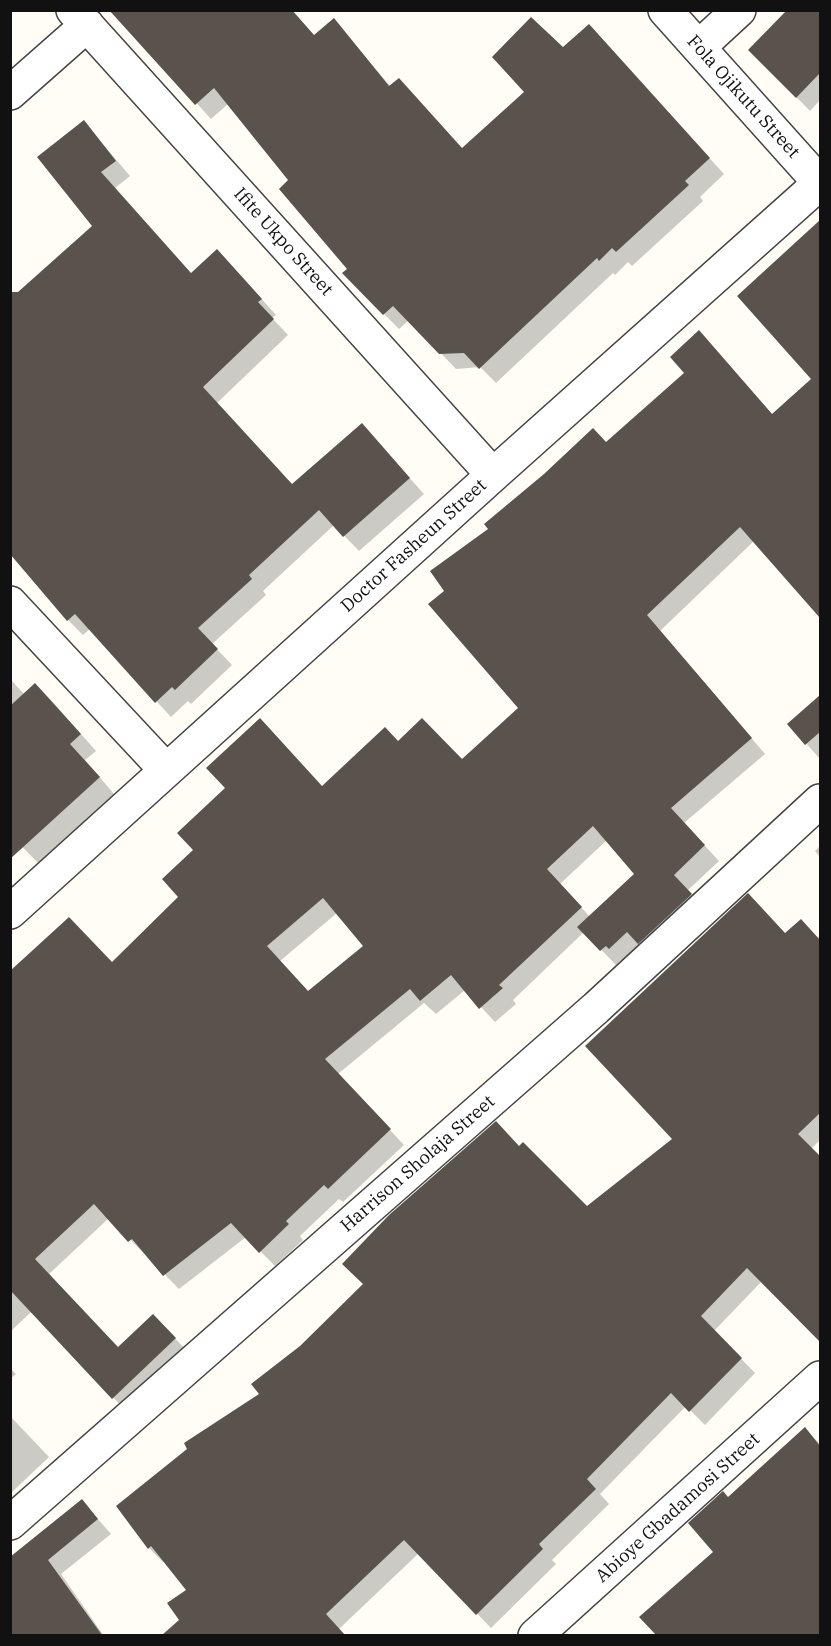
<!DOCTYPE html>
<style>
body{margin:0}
#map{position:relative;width:831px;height:1646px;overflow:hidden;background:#fffdf5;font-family:"IBM Plex Serif",serif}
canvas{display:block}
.frame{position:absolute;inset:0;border:12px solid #111;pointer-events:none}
</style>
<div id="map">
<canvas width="831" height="1646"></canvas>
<div class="frame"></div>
</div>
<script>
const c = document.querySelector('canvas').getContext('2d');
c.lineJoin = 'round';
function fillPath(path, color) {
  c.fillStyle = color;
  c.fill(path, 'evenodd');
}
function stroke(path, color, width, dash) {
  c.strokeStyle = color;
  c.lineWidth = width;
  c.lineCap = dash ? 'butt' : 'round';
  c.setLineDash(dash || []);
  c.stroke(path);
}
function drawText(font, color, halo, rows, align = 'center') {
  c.font = font + ' "IBM Plex Serif",serif';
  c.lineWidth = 6;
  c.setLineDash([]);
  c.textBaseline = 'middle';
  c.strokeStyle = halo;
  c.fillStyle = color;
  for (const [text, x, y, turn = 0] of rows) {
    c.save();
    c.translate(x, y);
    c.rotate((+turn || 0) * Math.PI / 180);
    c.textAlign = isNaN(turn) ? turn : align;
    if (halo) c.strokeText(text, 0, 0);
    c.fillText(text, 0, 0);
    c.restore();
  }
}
fillPath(new Path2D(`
 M112,10L315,36L334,20L391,87L463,150L526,93L563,49L589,26L724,174L700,197L703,201L632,266L628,262L615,275L613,273L496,383L480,367L456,369L409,320L399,329L344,273L349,269L291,181L228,104L211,119Z
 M789,10H820V100L810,111L750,50Z
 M84,122L130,176L115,188L191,274L232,266L276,315L272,318L288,335L217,403L292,486L362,425L424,494L359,551L334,525L263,591L266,595L212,644L232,665L191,704L188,701L171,717L90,629L83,635L68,620L10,552L94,227Z
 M820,222V616L754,541L660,631L765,754L684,823L719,861L687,891L705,909L624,962L621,960L616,965L584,932L513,1000L516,1004L495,1022L465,990L436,1014L424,1003L338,1074L404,1145L343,1202L339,1199L300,1236L303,1240L275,1266L246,1237L179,1289L109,1218L49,1274L118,1349L167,1330L189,1353L127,1412L32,1311L10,1332V973L112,964L323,788L399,742L462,761L520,708L606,444L686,373L699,332L773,415L813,379L739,296ZM607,840L636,874L590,917L560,884ZM337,913L366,946L309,992L280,961Z
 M10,679L25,695L35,685L51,700L96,751L85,760L114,794L38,863L10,834Z
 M820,697V759L789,724Z
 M820,846V857L815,851Z
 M785,935L817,938L820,935V1140L811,1149L820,1158V1340L762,1281L714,1331L755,1373L705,1425L686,1406L600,1494L609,1504L552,1560L556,1564L491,1628L419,1553L339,1629L345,1636H164L181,1620L188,1590L165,1561L163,1562L149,1548L262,1395L301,1347L519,1148L587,1208L674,1139Z
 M10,1368L16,1374L10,1379Z
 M10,1416L49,1457L10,1494Z
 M805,1429L820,1444V1636H658L642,1617L715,1552L728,1499Z
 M82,1501L111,1534L61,1574L104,1636H10V1573Z`), '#0003');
fillPath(new Path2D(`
 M109,10H292L314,35L334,18L389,86L399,78L462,148L524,92L492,57L531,17L563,47L589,24L710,158L685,181L689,185L616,252L612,248L599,261L597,258L479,369L464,353L439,354L393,306L383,315L342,273L347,269L279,189L288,180L214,88L195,105Z
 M787,10H820V73L796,98L748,50Z
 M84,120L116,161L101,172L191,273L217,249L262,299L258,302L274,319L203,387L292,484L362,423L410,478L343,537L319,510L249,575L252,579L198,628L218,649L175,690L172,687L155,703L75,614L67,621L10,554V292H18L92,226L37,157Z
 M820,220V618L740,527L647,615L752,738L671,808L705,845L674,875L692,894L638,944L627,932L609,949L606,946L600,951L577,927L634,874L593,826L547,869L582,907L499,985L503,988L479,1009L451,975L420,1001L410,989L325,1059L391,1129L328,1189L324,1185L286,1221L289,1224L259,1253L231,1223L163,1276L132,1239L128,1242L94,1204L35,1259L118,1347L153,1314L176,1338L112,1399L10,1290V971L69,917L112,962L178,897L162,879L193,850L177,833L225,788L206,768L260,718L322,786L385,727L398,741L422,718L462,759L518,708L428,604L444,591L430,571L488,529L484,524L544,474L593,428L606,442L684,373L670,357L699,330L772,414L811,379L737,296ZM323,898L363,946L308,991L267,946Z
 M35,683L81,734L70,744L100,777L10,859V706Z
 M820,695V732L805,745L787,724Z
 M748,893L785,933L801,919L820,940V1113L798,1134L820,1156V1342L747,1268L701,1316L742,1358L689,1412L671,1393L587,1479L596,1489L539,1544L543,1549L476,1615L404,1540L326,1614L345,1635H162L179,1620L167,1603L186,1590L151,1546L148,1549L116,1506L187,1449L184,1443L259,1394L251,1384L300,1346L363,1284L342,1264L389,1215L496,1121L519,1146L523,1142L587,1206L672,1139L585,1046Z
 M805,1427L820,1446V1635H656L639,1617L713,1552L688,1523L723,1491L728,1497Z
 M82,1499L98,1519L48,1560L102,1635H10V1557Z`), '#5a524d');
const minor = new Path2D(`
 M73,10L493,475
 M665,10L820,183
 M699,47L739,10
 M10,93L87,25
 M10,603L166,770
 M10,912L493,475L820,183
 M10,1523L596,1008L820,801
 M535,1636L820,1378`);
stroke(minor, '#444', 36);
stroke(minor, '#fff', 33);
drawText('18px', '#111', '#fff', [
 ["Fola Ojikutu Street",743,97,48],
 ["Ifite Ukpo Street",283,242,48],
 ["Doctor Fasheun Street",414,546,-42],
 ["Harrison Sholaja Street",418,1164,-41],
 ["Abioye Gbadamosi Street",678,1508,-42]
]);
</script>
